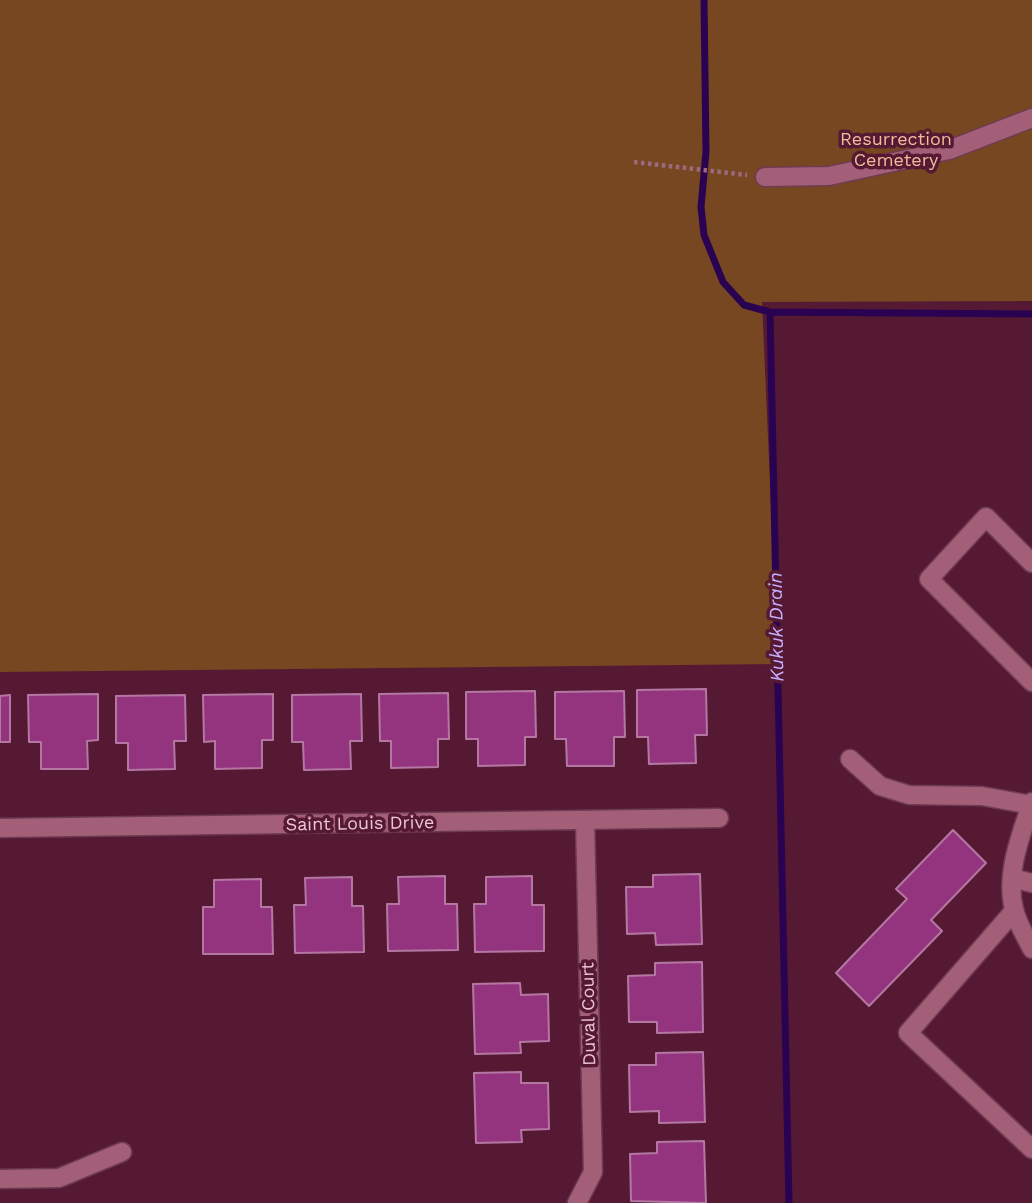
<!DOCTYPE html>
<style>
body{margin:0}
canvas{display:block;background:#551933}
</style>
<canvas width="1032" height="1203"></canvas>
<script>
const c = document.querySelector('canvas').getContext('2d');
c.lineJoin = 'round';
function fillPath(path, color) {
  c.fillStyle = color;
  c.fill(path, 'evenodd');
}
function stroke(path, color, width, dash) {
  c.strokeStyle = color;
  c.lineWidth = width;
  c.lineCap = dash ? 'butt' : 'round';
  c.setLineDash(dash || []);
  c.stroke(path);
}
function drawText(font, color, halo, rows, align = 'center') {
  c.font = font + ' "Work Sans",sans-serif';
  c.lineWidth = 7;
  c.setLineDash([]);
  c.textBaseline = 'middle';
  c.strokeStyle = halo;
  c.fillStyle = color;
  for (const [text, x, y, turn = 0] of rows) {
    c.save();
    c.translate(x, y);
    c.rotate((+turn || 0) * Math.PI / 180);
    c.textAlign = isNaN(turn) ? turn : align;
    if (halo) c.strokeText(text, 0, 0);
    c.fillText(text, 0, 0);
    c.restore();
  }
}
fillPath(new Path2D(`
 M0,0H1032V301L762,302L778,664L0,672Z`), '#764721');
stroke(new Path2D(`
 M704,0L706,152L701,207L704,235L723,282L744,305L770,312L1032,314
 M770,312L789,1203`), '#290351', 7);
const building = new Path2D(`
 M706,689L707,735H695L696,763L649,764L648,737H637V690Z
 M535,691L536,737H525V765L478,766V739H466V692Z
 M624,691L625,737H614V766H567L566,739H555V692Z
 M448,693L449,739H438V767L391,768V741H380L379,694Z
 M98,694V740L87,741L88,769H41V742H29L28,695Z
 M273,694V740H262V768L215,769V741L204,742L203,695Z
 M361,694L362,741H350L351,769L304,770L303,742H292V695Z
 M10,695V742H0V696Z
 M185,695L186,741H174L175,769L128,770V743H116V696Z
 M953,830L986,863L931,920L942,931L869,1006L836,973L907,899L896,889Z
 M700,874L702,944L656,945L655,933L627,934L626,887H653V875Z
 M445,876V904H457L458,950L388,951L387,904H399L398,877Z
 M532,876V905H544V951L475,952L474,904H486V877Z
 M352,877V906H363L364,952L295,953L294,905H306L305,878Z
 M261,879V907H272L273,954H203V907H214V880Z
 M702,962L703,1032L657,1033V1022H629L628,976L655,975V963Z
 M520,983L521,995L548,994L549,1041L520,1042L521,1053L475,1054L473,984Z
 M703,1052L705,1122L659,1123V1111L630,1112L629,1065H656V1053Z
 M521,1072V1083H548L549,1129L521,1130L522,1142L476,1143L474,1073Z
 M704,1141L706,1203L631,1201L630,1154L657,1153V1142Z`);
fillPath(building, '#94347f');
stroke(building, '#b377a2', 2);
const minor = new Path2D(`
 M765,177L829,176L949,150L1032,118
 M1032,563L986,517L929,579L1032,682
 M850,759L880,786L909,795L982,796L1031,805
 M1032,802C1021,834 1005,875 1014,909C1017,923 1026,937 1032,949
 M0,828L719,818
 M1012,878L1032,883
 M1014,911L908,1033L1032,1149
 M0,1179L59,1178L122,1152
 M577,1203L593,1172L585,820`);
stroke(minor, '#6e3b52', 21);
stroke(new Path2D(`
 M634,162L747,175`), '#9c6a7e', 4.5, [3.5, 3.5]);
stroke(minor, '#a35f78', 18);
drawText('18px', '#efbd9a', '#551933', [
 ["Resurrection",896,140],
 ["Cemetery",896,161]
]);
drawText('18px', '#ecc5d2', '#551933', [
 ["Saint Louis Drive",360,824,-1],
 ["Duval Court",589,1014,-91]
]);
drawText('italic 19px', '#c7b0ff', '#551933', [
 ["Kukuk Drain",777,627,-91]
]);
</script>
